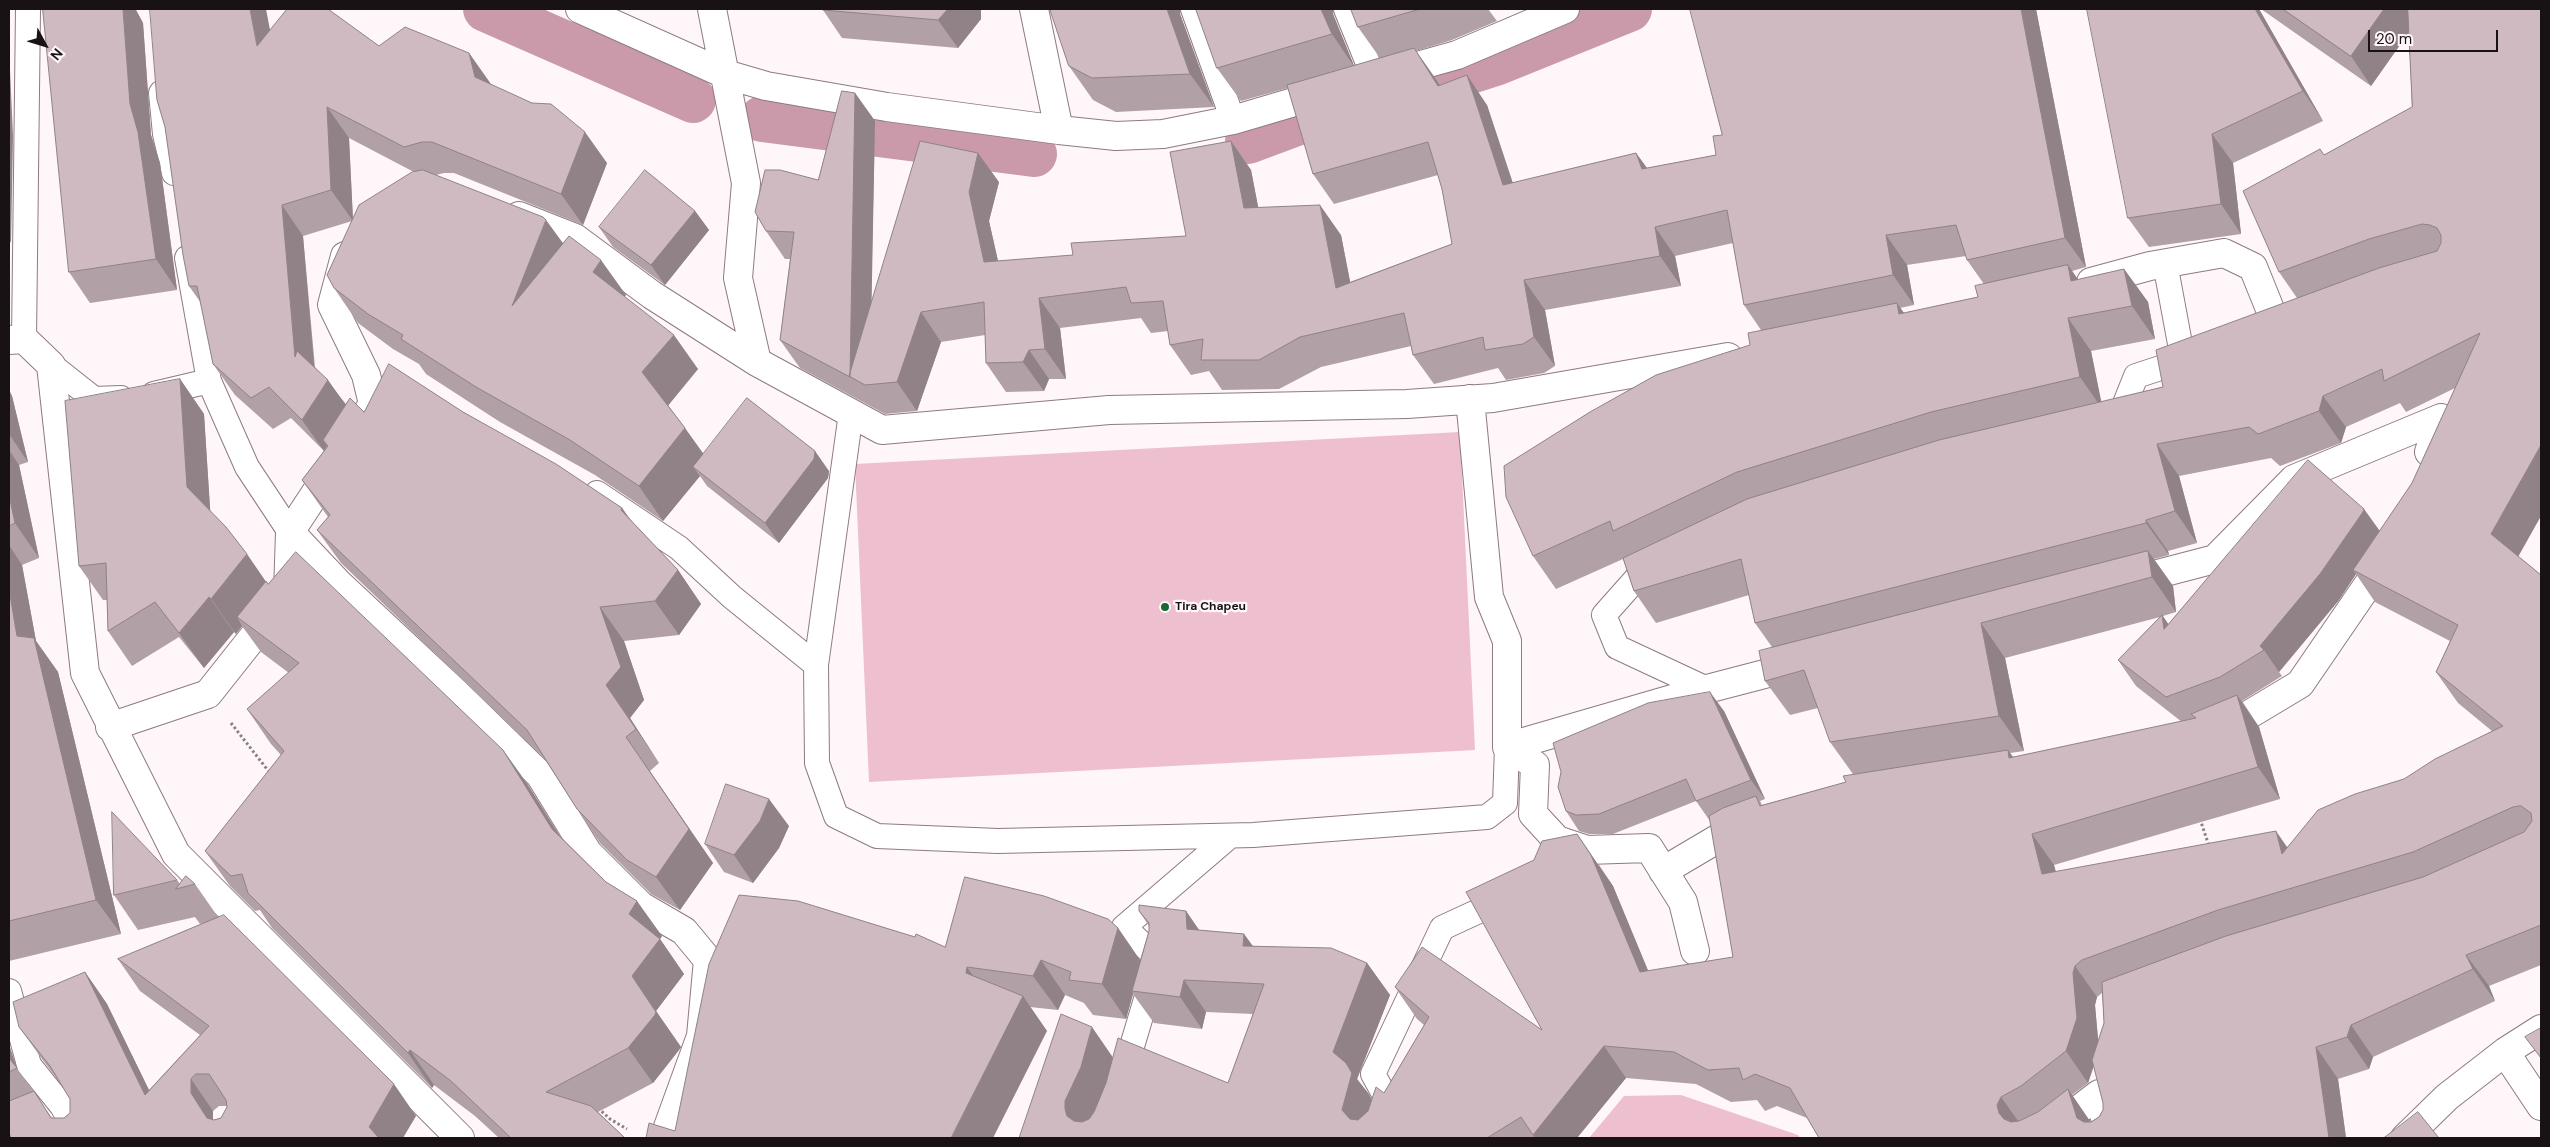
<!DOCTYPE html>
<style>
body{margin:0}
#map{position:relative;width:2550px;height:1147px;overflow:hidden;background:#fef6f8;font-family:"DM Sans",sans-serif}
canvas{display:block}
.frame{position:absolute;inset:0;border:10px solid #191214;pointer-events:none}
.north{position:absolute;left:20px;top:20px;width:50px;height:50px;-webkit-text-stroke:4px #fef6f8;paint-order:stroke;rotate:129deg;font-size:14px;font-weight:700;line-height:20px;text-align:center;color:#191214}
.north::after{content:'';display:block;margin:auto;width:18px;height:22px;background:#191214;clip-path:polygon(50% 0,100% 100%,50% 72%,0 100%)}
.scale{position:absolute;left:2368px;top:30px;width:130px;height:22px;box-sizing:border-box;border:2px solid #191214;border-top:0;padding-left:6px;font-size:15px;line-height:18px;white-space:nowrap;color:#191214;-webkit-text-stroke:4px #fef6f8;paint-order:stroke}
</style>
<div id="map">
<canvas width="2550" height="1147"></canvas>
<div class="frame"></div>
<div class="north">N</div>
<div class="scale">20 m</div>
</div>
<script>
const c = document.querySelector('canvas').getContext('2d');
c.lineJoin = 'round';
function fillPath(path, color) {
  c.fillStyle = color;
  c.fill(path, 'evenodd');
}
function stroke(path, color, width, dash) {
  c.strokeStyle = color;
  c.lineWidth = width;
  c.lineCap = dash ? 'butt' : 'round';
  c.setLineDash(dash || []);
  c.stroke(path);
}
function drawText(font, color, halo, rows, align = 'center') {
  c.font = font + ' "DM Sans",sans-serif';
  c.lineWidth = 4.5;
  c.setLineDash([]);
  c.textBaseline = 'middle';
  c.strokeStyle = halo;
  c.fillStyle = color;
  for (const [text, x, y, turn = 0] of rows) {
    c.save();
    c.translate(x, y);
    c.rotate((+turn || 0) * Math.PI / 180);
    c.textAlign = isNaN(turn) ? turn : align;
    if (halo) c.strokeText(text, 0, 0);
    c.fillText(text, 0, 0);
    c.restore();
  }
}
fillPath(new Path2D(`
 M1460,432L1475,750L869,782L855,464Z
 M1681,1095L1798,1135L1800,1138H1589L1624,1096Z`), '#edbfcf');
stroke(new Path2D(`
 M486,9L693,100
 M762,119L1034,154
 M1248,141L1350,103L1432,83L1498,62L1629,9`), '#ca9aab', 46);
const service = new Path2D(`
 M1193,9L1233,120
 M1346,9L1374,78
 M161,93L165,134L174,173
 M187,258L209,381
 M2165,263L2183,360
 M24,339L28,9
 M51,365L94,399L121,398
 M154,394L209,381L247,467L290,532
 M851,413L816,665L817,763L836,816L877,836L998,841L1253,835L1487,817L1505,803L1507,747
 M2112,422L2118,421L2136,376L2191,358
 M597,493L679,548L732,597L816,665
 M1658,568L1636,579L1604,615L1617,647L1707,689
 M9,991L29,1065L62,1106L80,1138
 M1124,1073L1158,959L1124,927L1230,836
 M1377,1138L1389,1103L1373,1074L1442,928L1507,898`);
const minor = new Path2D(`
 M580,9L725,74L766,86L887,107L1059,130L1116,136L1163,134L1233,120L1328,92
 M712,9L746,183L738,278L757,362
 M1034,9L1059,130
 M1389,74L1457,55L1565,9
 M519,216L575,238L652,295L757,362L882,430L1109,410L1407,404L1493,398L1728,357
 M345,256L332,305L366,375L373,404L356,430
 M2091,282L2150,266L2224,253L2253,267L2278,329L2292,324
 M9,340L24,339L51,365L85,673L176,854L460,1138
 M1470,399L1489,597L1507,641V747L1535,765L1533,814L1557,840L1587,850L1649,848L1683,902L1695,951
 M290,532L339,584L457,694L540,775L588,853L641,906L684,931L708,960L701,1036L664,1138
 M2127,582L2215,559L2294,479L2441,418L2429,452
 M110,727L208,694L288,593L290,532L334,465
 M2216,728L2245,717L2300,684L2387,557
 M1507,747L1707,689L1799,665
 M1663,871L1746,822
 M2505,1052L2541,1106
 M2035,1138L2051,1131L2099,1094L2110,1138
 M2405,1138L2447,1097L2505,1052L2541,1029`);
stroke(service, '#8d7b81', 26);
stroke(minor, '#8d7b81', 30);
stroke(new Path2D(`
 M231,723L270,773
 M2200,819L2209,846
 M598,1108L610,1119L627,1129`), '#888082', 3, [2.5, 2.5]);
stroke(service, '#fff', 24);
stroke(minor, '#fff', 28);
fillPath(new Path2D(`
 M43,9H137L136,10L143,23L151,135L160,163L177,290L90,303L69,272Z
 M823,9H981V19L958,48L842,38L823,10Z
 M1050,9H1181L1180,14L1214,107L1116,112L1093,100L1069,66Z
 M1196,9H1334L1333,14L1354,66L1380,58L1358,27L1351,9H1488L1497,21L1452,40L1416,51L1440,85L1487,105L1513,183L1636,153L1647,168L1716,155L1722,135L2036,9L2086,267L2072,271L2078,280L2124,269L2148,302L2155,339L2091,351L2101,402L2163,387L2297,298L2279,272L2324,155L2412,107L2409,32L2371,86L2261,9H2541L2518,556L2541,575V965L2489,986L2495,1001L2373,1057L2369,1069L2338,1079L2346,1138H1819L1807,1118L1777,1106L1765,1111L1757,1100L1731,1102L1696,1084L1626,1078L1577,1138H1019L1113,1057L1228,1083L1253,1014L1206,1012L1202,1029L1154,1023L1133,994L1126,1019L1093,1015L1084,1003L1065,995L1058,1010L1030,1007L1047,1031L675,1131L945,947L1118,928L1140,960L1149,931V926L1139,911H1186L1199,930L1244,934L1253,946L1367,963L1390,995L1357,1079L1372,1100L1384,1093L1424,1025L1417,1019L1395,987L1542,1030L1599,865L1613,886L1648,971L1733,957L1710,821L1696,801L1613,834H1589L1579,831L1566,811L1724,711L1765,799L1760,801L1762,805L1846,782L1853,774L1830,742L1818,708L1790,715L1765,681L1772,647L1755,623L1749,595L1656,623L1634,591L1623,559L1556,589L1533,556L1750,345L1761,330L1744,305L1733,243L1675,256L1681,286L1545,310L1555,366L1544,373L1506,380L1498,368L1434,384L1413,355L1411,346L1321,367L1279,389L1222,390L1209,371L1191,375L1170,345L1168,331L1151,333L1141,318L1060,328L1066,379H1049L1044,391L1006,392L986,363L985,335L941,342L917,411L885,414L800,368L780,340L790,259H785L766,231L818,180L855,93L875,121L871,303L999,182L989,221L998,261L1073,255L1186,236L1231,141L1251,170L1258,207L1341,235L1350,282L1452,244L1442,189L1438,175L1334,204L1313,174L1288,88L1241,101L1217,68ZM1966,256L1967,260L1984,284L1978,297L1904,313L1900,308L1914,305L1907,265ZM2455,388L2412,483L2380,531L2168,624L2163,616L2176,612L2173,586L2154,559L2169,555L2168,551L2197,543L2179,476L2271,458L2280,466L2341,443L2346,427L2400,403L2406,412ZM2356,574L2375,602L2450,641L2436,672L2458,703L2492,731L2404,779L2287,847L2056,872L2054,865L2280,799L2259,727L2242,701L2282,676L2279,672L2339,600ZM2160,617L2118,660L2136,686L2182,722L2013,757L2010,753L2024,751L2005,658ZM2102,993L2104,1023L2098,1041L2095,1005L2097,997ZM2094,1066L2103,1103V1110L2099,1117L2090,1122L2072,1095L2088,1083Z
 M2259,9L2323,121L2233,163L2241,234L2149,247L2128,218Z
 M270,30L379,46L469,53L490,84L607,163L583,225L454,173H444L436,175L563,243L626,295L624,296L698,369L668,405L703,454L829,471L828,478L779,543L707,486L700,476L663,521L595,475L500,422L426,374L419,364L393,349L358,323L334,288L352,221L303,236L315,367L346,404L364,412H463L622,508L632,522L678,570L701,604L679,635L624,641L644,700L630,718L659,763L650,771L713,863L680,910L651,894L600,843L577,809L544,758L341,563L317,530L328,517L302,480L327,447V446L324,451L291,418L273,429L235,395L213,364L201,303L189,286ZM349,138L414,172L353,219Z
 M695,211L709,230L665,285L613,247L599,227Z
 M180,379L204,414L210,511L265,581L268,584L503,750L528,785L560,836L606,882L662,936L660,939L684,974L656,1011L681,1047L679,1050L653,1083L598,1112L625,1138H499L475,1116L434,1085L432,1088L272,928L260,910L255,911L230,886L205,851L281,755L271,744L247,709L289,673L261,652L242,626L236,634L234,632L204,668L179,637L132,666L108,631L107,600H103L79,566Z
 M9,390L12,396L28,462L19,465L39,558L22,565L36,641L58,672L121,934L9,961Z
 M789,826L779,848L753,883L724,872L705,844Z
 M177,880L180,884H195L218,917L416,1116L9,1133V1044L16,1067L52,1118H64L70,1113V1099L58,1080L42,1059L19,1027L85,972L107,1004L149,1090L200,1035L140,991L118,959L206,922L200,924L195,917L138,930L114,895ZM219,1106H227V1107L221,1118L213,1120V1111Z`), '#b1a0a5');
fillPath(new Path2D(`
 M123,9H137L136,10L143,23L151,135L160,163L177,290L156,259L130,104Z
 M250,9H266L279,77L257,46Z
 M948,9H981V19L958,48L938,20Z
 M1167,9H1181L1180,14L1214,107L1190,74Z
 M1321,9H1334L1333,14L1355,68L1332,34Z
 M2021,9H2036L2086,267L2065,238Z
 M2255,9H2259L2323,121L2303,91Z
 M2384,9H2422L2424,11L2371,86L2351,56Z
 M9,48L13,136L11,243L9,239Z
 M1414,48L1435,78L1459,115L1438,86Z
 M469,53L491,84L475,77Z
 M1467,75L1487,105L1523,215L1503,185Z
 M855,93L875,121L870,384L850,376Z
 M327,107L349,138L353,221L331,190Z
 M585,132L607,163L583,225L561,194Z
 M2212,134L2233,163L2241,234L2221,204Z
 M1231,141L1251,170L1264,237L1244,208Z
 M978,153L999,182L989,221L1005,292L984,262L969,192Z
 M1636,153L1657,182L1642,169Z
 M282,205L303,236L316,388L295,357Z
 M1320,205L1341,235L1357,317L1336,288Z
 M695,211L709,230L665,285L651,265Z
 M546,220L571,254L512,306Z
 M1655,227L1675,256L1681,286L1660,256Z
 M1886,235L1907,265L1914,305L1893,275Z
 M601,260L626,295L617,307L593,272Z
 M2068,265L2091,298L2094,314L2071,281Z
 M2124,269L2148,302L2155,339L2132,306Z
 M1524,280L1545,310L1555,366L1534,337Z
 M1039,298L1060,328L1066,379L1045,349Z
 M1897,303L1920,336L1899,314Z
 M921,312L941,342L917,411L897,382Z
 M2068,318L2091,351L2103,410L2080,377Z
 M674,335L698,369L667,407L642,372Z
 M1029,350L1049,379L1044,391L1023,362Z
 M180,379L204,414L211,522L187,487Z
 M328,380L350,411L323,440L327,446L324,451L302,420Z
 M9,390L12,396L28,462L9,434Z
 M2323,396L2346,427L2341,443L2319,411Z
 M685,428L710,463L693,467L700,476L663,521L639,486Z
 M2157,444L2179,476L2197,543L2175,511Z
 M2541,445V516L2513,566L2491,534Z
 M9,450L19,465L39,558L15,523L9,495Z
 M815,451L829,471L828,478L779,543L765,523Z
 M622,508L646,542L621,510Z
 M2364,509L2382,534L2353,570L2356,574L2339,600L2279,672L2264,650L2260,646Z
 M2146,520L2168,551L2169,555L2146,523Z
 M9,545L22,565L36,641L58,672L121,934L96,900L17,636L9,589Z
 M2148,551L2173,586L2176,612L2152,577Z
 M247,554L271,589L237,617L242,626L236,634L211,599Z
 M678,570L701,604L679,635L655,601Z
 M209,597L234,632L204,668L179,633Z
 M600,607L624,641L644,700L630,718L659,763L606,685Z
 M2162,615L2180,641L2164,629Z
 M1981,623L2005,658L2024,751L1999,716Z
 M1710,692L1724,711L1765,799L1751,780Z
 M2237,695L2259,727L2280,799L2258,767Z
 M626,737L713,863L680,910L656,877Z
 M503,750L528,785L577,864L552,829Z
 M2008,750L2030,781L2009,758Z
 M769,799L789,826L779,848L753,883L734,855Z
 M2276,831L2298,863L2304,885L2282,854Z
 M1577,834L1613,886L1662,1004L1640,972Z
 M2032,834L2054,865L2064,906L2042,874Z
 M637,901L662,936L660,939L684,974L656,1011L681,1047L679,1050L653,1083L628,1048L632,976L629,914Z
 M1186,911L1208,943L1187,929Z
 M1118,928L1142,963L1132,991L1133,994L1126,1019L1102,984Z
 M1244,934L1266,965L1243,946Z
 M2466,955L2489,986L2495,1001L2473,969Z
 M1041,960L1065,995L1058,1010L1033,976Z
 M1367,963L1390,995L1357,1079L1369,1094L1374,1104L1364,1138L1342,1110L1333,1052Z
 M2075,966L2097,997L2095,1005L2099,1049L2088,1083L2066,1051L2073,973Z
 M967,967L991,1002L966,973Z
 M85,972L107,1004L167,1127L145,1095Z
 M1184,980L1206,1012L1202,1029L1180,997Z
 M1023,996L1047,1031L993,1138H951Z
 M2351,1025L2373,1057L2369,1069L2347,1037Z
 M1092,1027L1114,1059L1103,1099L1087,1132L1067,1116L1065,1109V1101Z
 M9,1044V1045L17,1068L9,1060Z
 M1604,1046L1626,1078L1577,1138H1535L1533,1135Z
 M2316,1047L2338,1079L2346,1138H2329Z
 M410,1050L434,1085L432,1088L408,1053Z
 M191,1079L213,1111V1125L207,1118L191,1093Z
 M394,1084L416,1116L403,1138H377L369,1127Z
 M2068,1089L2090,1121L2095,1138L2077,1118Z
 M2001,1097L2023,1128L2019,1137L1999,1113L1997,1105Z`), '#908286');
const building = new Path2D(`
 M43,9H123L130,104L138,132L156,259L69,272Z
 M150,9H250L257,46L287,9H328L379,46L405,27L469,53L475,77L532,103L551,104L585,132L561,194L432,142H422L404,147L327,107L331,190L282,205L295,357L297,351L328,380L302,420L269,387L251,398L213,364L197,286H189L183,255L165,127L157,100Z
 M823,9H948L938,20L823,10Z
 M1050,9H1167L1190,74L1092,78L1069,66Z
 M1196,9H1321L1332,34L1217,68Z
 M1351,9H1420L1358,27Z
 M1690,9H2021L2065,238L1967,260L1956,225L1886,235L1893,275L1744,305L1727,210L1655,227L1660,256L1524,280L1534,337L1523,344L1485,350L1483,337L1413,355L1404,313L1300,337L1259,360H1201L1203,339L1170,345L1163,301L1131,303L1126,287L1039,298L1045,349L1029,350L1023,362L986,363L984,302L921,312L897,382L865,385L849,376L920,141L978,153L969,192L984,262L1073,255L1071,243L1186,236L1170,152L1231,141L1244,208L1320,205L1336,288L1452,244L1442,189L1428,142L1313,174L1287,85L1414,48L1438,86L1467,75L1503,185L1636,153L1642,169L1716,155L1713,136L1722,135Z
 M2087,9H2255L2303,91L2212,134L2221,204L2128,218Z
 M2283,9H2384L2351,56Z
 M2408,9H2541V445L2491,534L2541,575V925L2466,955L2473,969L2351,1025L2347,1037L2316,1047L2329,1138H1819L1790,1088L1755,1074L1743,1080L1739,1068L1708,1070L1674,1052L1604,1046L1533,1135L1521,1117L1487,1138H1019L1061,1014L1092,1027L1081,1067L1065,1101V1109L1067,1116L1074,1121L1082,1122L1089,1119L1094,1112L1106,1083L1118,1038L1228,1083L1264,984L1184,980L1180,997L1132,991L1149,931V923L1139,911V905L1186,911L1187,929L1244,934L1243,946L1331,948L1367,963L1333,1052L1346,1063L1352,1073L1342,1110L1350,1119L1358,1120L1368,1111L1376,1087L1384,1093L1429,1017L1395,987L1422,947L1542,1030L1466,892L1534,860L1542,841L1577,834L1591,855L1640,972L1733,957L1709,816L1723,808L1756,796L1760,806L1846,782L1843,776L2008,750L2009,758L2196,718L2191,714L2237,695L2258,767L2032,834L2042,874L2276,831L2282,854L2318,810L2355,794L2404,779L2435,759L2503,726L2436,672L2458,625L2353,570L2412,483L2480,333L2384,381L2382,369L2323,396L2319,411L2258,434L2249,427L2157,444L2175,511L2146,520V523L1755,623L1741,559L1634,591L1623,558L1747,499L1939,440L2163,387L2156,350L2379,268L2437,251L2441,243V235L2437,228L2430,225L2422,224L2369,239L2279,272L2243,191L2320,149L2324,155L2412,107ZM2521,806L2531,813L2532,821L2524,832L2423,877L2226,936L2102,982L2104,1023L2092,1060L2103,1103V1110L2099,1117L2091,1122H2084L2077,1118L2068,1089L2038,1112L2019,1121L2011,1122L2004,1119L1999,1113L1997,1105L2001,1097L2021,1086L2066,1051L2077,1018L2073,973L2075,966L2082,960L2218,910L2413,852L2513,807Z
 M842,91L855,93L850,377L780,340L794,232L766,231L755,212L765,170H780L818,180Z
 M423,170L543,217L546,220L512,306L569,236L601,260L593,272L674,335L642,372L685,428L639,486L570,440L476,387L401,339L403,335L368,314L334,288L327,275L359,205L412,172Z
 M645,170L695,211L651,265L599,227Z
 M2068,265L2071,281L2124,269L2132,306L2068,318L2080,377L1931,412L1737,472L1613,531L1610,521L1533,556L1506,497L1504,466L1590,412L1656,375L1750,345L1748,333L1897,303L1899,314L1978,297L1975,286Z
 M389,364L463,412L556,464L622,508L621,510L678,570L655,601L600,607L621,667L606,685L636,729L626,737L689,829L656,877L627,860L577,809L527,730L317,530L330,515L302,480L328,446L323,440L350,398L364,412Z
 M180,379L187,487L226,527L247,554L211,599L209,597L179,633L155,602L108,631L106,563L79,566L65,401Z
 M747,398L815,451L814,459L765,523L693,467Z
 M2308,460L2364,509L2363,512L2320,574L2260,646L2264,650L2220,677L2166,697L2118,660L2162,615L2164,629Z
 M9,495L15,523L9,526Z
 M2148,551L2152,577L1981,623L1999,716L1830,742L1804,670L1765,681L1759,651Z
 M296,552L503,750L552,829L606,882L637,901L629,914L660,939L632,976L656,1012L655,1015L628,1048L546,1092L591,1106L625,1138H511L451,1081L410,1050L408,1053L248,893L242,874L231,876L205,851L284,751L247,709L299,663L237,617L266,581L268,584Z
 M9,589L17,636L34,638L96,900L9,921Z
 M1710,692L1751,780L1696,801L1686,779L1599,814L1576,815L1566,811L1558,787L1561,772L1553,743L1648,703Z
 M726,784L769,799L760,821L734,855L705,844Z
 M112,812L177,880L114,895Z
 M186,876L195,884L176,889Z
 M965,877L1044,896L1108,919L1118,928L1102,984L1069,980L1071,972L1041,960L1033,976L967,967L966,973L1023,996L951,1138H646L649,1123L675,1131L709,964L739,895L798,901L915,937L916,934L945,947Z
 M224,915L394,1084L369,1127L379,1138H11L9,1133V1101L34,1091L51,1118H64L70,1113V1099L50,1066L19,1027L13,1002L85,972L145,1095L209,1026L118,959ZM196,1074H209L226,1100L227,1107L221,1118L214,1120L207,1118L191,1093V1079Z
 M2541,1028V1058L2525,1037Z
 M9,1058L17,1068L9,1072Z
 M2418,1112L2439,1138H2384Z`);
fillPath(building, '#cebac0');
stroke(building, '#908286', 1);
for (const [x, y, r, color] of [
 [1165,607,5,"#186736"]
]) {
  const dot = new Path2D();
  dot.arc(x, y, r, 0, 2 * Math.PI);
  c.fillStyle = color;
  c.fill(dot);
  stroke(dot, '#fef6f8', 2);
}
drawText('bold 12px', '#191214', '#fef6f8', [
 ["Tira Chapeu",1175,607]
], 'left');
</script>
